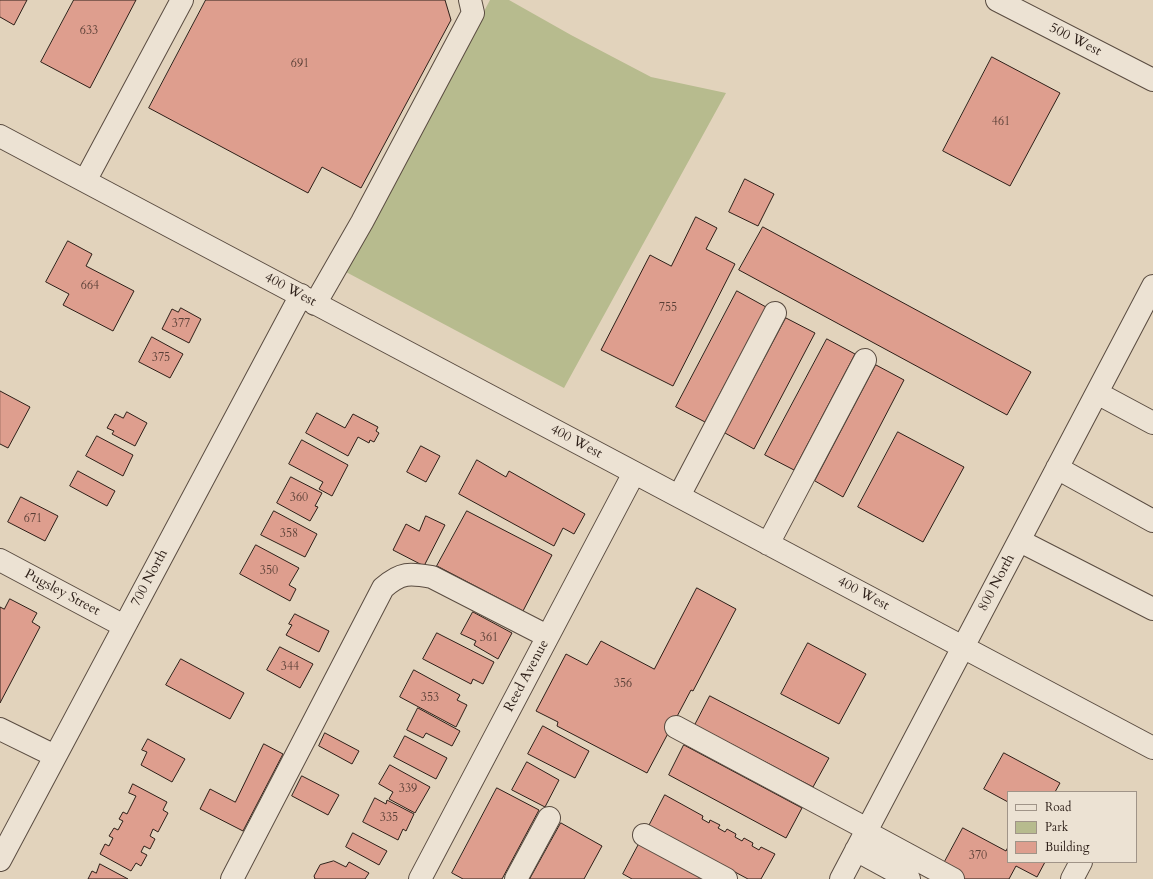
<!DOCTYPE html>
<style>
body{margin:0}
#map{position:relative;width:1153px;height:879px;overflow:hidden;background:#e2d3bc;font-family:Cardo,serif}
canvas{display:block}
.legend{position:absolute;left:1007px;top:791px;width:130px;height:72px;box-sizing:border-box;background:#ece2d3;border:1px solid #a09488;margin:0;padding:5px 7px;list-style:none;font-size:12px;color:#2d1f18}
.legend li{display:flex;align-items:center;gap:8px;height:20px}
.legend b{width:20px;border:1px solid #a09488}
</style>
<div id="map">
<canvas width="1153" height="879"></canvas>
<ul class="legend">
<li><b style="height:5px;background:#ece2d3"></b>Road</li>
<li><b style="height:11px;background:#b7bb8e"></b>Park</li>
<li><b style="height:11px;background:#de9e8e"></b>Building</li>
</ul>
</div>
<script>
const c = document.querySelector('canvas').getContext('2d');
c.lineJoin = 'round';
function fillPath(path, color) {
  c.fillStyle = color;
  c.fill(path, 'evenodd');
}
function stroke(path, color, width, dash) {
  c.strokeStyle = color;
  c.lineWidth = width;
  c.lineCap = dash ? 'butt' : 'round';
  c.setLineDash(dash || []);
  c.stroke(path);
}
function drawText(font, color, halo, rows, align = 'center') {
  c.font = font + ' Cardo,serif';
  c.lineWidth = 3;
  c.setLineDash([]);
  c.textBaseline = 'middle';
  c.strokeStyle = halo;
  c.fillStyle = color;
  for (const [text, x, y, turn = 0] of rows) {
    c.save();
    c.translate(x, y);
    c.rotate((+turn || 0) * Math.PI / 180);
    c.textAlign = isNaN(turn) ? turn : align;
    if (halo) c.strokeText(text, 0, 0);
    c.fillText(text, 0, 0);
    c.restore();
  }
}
fillPath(new Path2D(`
 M490,0H509L571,35L651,77L726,93L564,388L346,272Z`), '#b7bb8e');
const building = new Path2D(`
 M0,0H27L14,25L0,17Z
 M74,0H136L90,88L41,62Z
 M206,0H445L451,20L361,188L322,167L308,193L149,108Z
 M992,57L1060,93L1010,186L943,151Z
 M745,179L774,194L758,226L729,212Z
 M696,217L717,228L706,249L735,264L673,386L601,350L650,255L671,266Z
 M763,227L1031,372L1007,415L739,270Z
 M68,241L92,254L86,266L134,291L113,331L63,305L69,294L46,282Z
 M737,291L766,307L705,422L676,407Z
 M181,308L201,319L189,343L162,329L172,309L178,312Z
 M786,318L815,333L754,449L725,433Z
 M152,337L183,354L170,378L139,362Z
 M827,339L855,354L794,470L765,455Z
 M876,365L904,380L843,497L815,481Z
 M0,391L30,407L8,448L0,444Z
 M127,412L147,423L135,446L112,434L114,431L107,428L115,414L123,418Z
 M317,413L345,428L353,414L378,427L376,431L379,433L374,442L370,440L369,443L358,437L348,456L306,433Z
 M898,432L964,467L923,542L858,507Z
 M97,436L133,455L123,476L86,456Z
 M302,440L348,465L332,496L319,489L323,482L289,464Z
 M421,446L440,456L426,482L407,472Z
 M477,460L506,477L509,471L585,514L574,534L563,528L554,546L459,494Z
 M78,471L115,491L107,506L70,486Z
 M291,477L322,493L315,506L318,507L310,521L277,503Z
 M21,497L58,516L45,541L8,522Z
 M274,511L317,534L305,557L261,535Z
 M467,511L552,555L523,611L437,566Z
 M426,516L445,525L424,566L393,550L406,524L419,531Z
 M256,545L299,568L289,585L296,589L290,601L240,574Z
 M697,588L736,609L693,691L691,690L647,773L557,726L558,722L536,711L566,654L587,665L601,641L654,669Z
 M10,599L37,613L32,622L40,627L0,703V607L4,609Z
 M473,612L512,633L498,659L474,645L476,641L461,634Z
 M295,614L329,631L319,652L286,635L292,625L289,624Z
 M437,633L494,662L483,684L473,679L471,684L423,659Z
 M808,643L866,674L839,724L781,694Z
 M280,647L313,664L300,688L267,670Z
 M181,659L244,693L230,719L166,685Z
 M414,670L460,695L457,700L467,705L456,727L400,697Z
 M710,696L829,758L813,787L695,725Z
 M418,708L460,731L452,746L426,733L423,738L407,730Z
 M543,726L589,751L575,778L528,754Z
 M325,733L359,751L352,764L319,746Z
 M405,736L447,758L436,779L394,757Z
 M148,739L185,759L172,782L141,765L147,752L142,750Z
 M264,744L283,754L243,831L200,809L210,789L235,802Z
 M684,745L802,808L786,838L669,775Z
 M1004,753L1060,783L1055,792H1008V802L984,789Z
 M527,762L559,780L545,807L512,790Z
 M390,765L430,787L415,813L389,799L393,792L379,784Z
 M302,776L339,795L328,815L292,796Z
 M133,784L167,802L163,810L168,813L158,832L153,829L150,836L155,839L150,849L144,846L141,852L147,855L141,866L136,863L131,871L100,854L105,844L109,846L113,838L109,836L114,828L118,830L123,821L119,819L123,812L127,814L136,796L129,793Z
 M497,788L539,810L502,879H463L452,873Z
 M665,795L703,816L702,819L709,823L710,820L720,825L718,828L725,832L727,829L736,834L735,837L742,841L744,838L753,843L752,846L759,850L761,847L775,854L761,879H748L649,826Z
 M375,798L386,804L387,800L414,814L406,831L403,829L398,840L363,822Z
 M561,823L602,846L584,879H530Z
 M963,828L1006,851L1008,847V862H1045L1037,877L1016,866L1009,879H965L942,867Z
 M353,833L387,851L379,865L346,847Z
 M639,844L705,879H632L623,874Z
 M334,861L346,867L349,862L369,873L365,879H315L314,876L320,865Z
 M100,864L128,879H88L92,871L96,873Z`);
fillPath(building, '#de9e8e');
stroke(building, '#2d1f18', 1);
const minor = new Path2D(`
 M997,0L1153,80
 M0,136L1153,748
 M85,181L182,0
 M315,304L362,222L473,13L470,0
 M1097,393L1153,423
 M1057,468L1153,521
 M679,496L775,313
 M1020,541L1153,609
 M768,544L865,360
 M0,560L124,626
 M676,727L867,829
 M0,729L55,756
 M866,832L953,879
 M644,835L726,879
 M856,850L909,879
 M0,860L301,295
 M232,879L383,588C401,572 410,573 432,577L547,636
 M420,879L634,473
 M516,879L549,818
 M841,879L1153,286
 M1072,879L1081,862`);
stroke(minor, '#5a4c41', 24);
stroke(minor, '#ece2d3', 22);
drawText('12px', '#593f36', null, [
 ["633",89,31],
 ["691",300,64],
 ["461",1001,122],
 ["664",90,286],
 ["755",668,308],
 ["377",181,324],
 ["375",161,358],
 ["360",299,498],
 ["671",33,519],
 ["358",289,534],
 ["350",269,571],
 ["361",489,638],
 ["344",290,667],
 ["356",623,684],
 ["353",430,698],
 ["339",408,789],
 ["335",389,818],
 ["370",978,856]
]);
drawText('14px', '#2d1f18', '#ece2d3', [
 ["500 West",1075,40,27],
 ["400 West",290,290,28],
 ["400 West",576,442,28],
 ["700 North",150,578,-62],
 ["800 North",997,583,-62],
 ["Pugsley Street",62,593,28],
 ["400 West",863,594,28],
 ["Reed Avenue",527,676,-62]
]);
</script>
